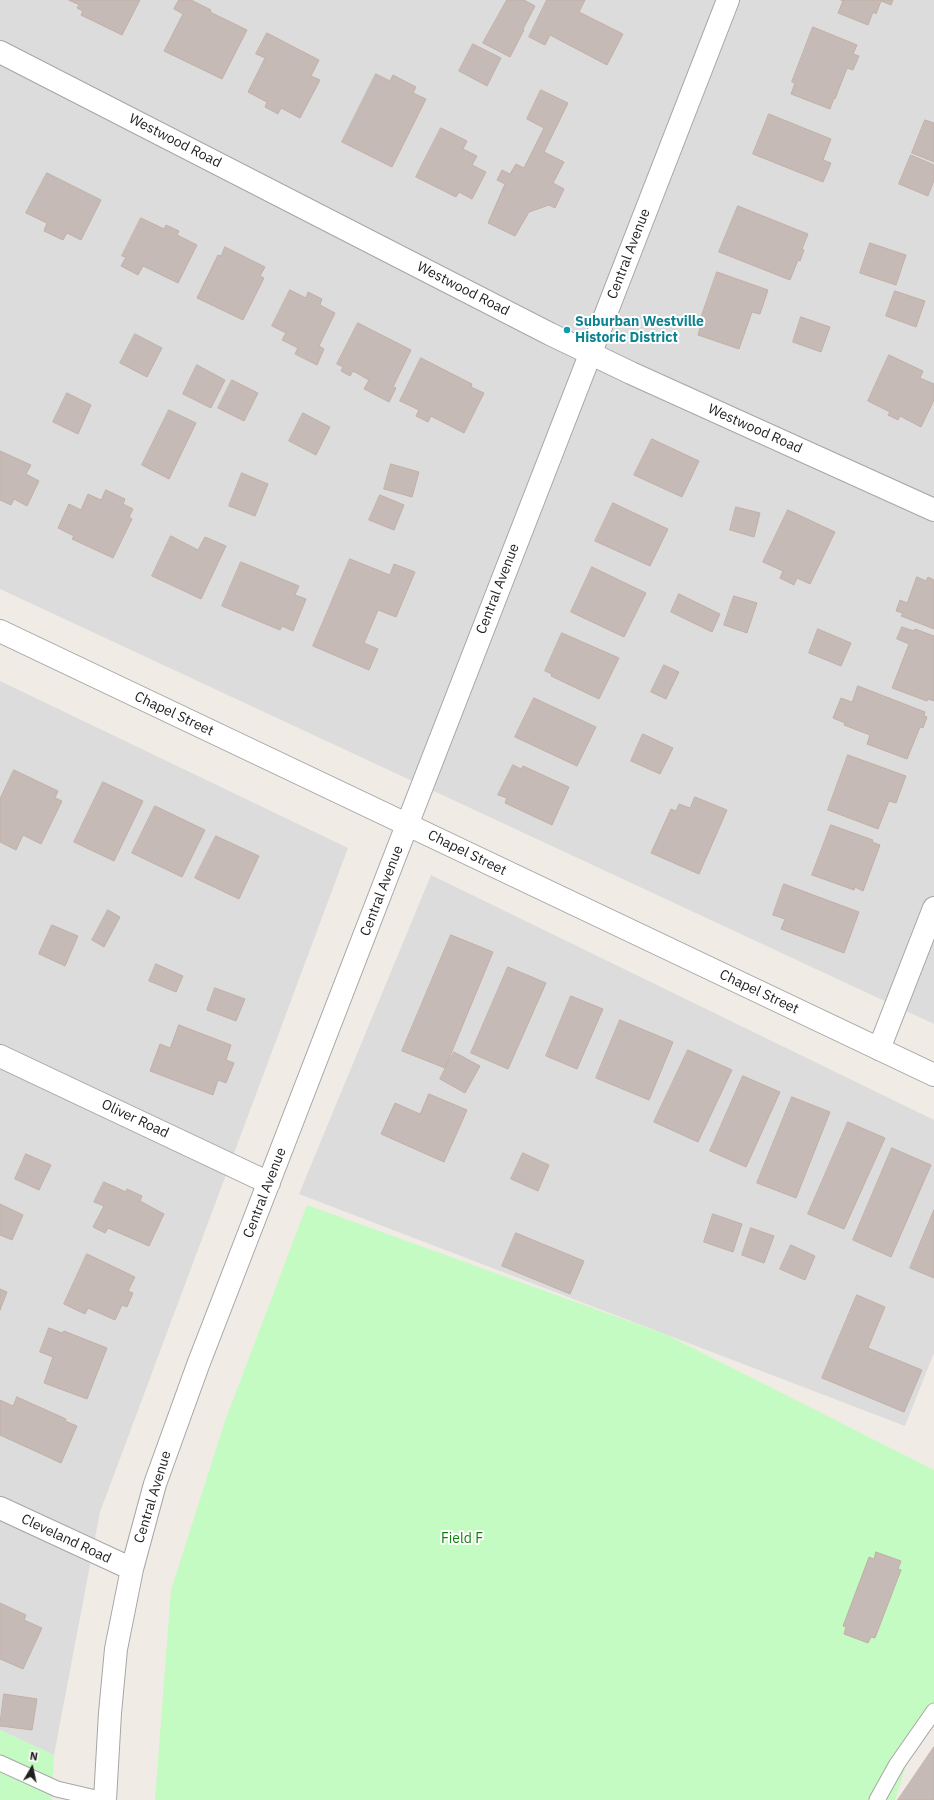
<!DOCTYPE html>
<style>
body{margin:0}
#map{position:relative;width:934px;height:1800px;overflow:hidden;background:#f0ebe5;font-family:"IBM Plex Sans",sans-serif}
canvas{display:block}
.north{position:absolute;left:12px;top:1748px;width:40px;height:40px;-webkit-text-stroke:3px #fff;paint-order:stroke;rotate:9deg;font-size:11px;font-weight:700;line-height:16px;text-align:center;color:#1f1f1f}
.north::after{content:'';display:block;margin:auto;width:14px;height:18px;background:#1f1f1f;clip-path:polygon(50% 0,100% 100%,50% 72%,0 100%)}
</style>
<div id="map">
<canvas width="934" height="1800"></canvas>
<div class="north">N</div>
</div>
<script>
const c = document.querySelector('canvas').getContext('2d');
c.lineJoin = 'round';
function fillPath(path, color) {
  c.fillStyle = color;
  c.fill(path, 'evenodd');
}
function stroke(path, color, width, dash) {
  c.strokeStyle = color;
  c.lineWidth = width;
  c.lineCap = dash ? 'butt' : 'round';
  c.setLineDash(dash || []);
  c.stroke(path);
}
function drawText(font, color, halo, rows, align = 'center') {
  c.font = font + ' "IBM Plex Sans",sans-serif';
  c.lineWidth = 4;
  c.setLineDash([]);
  c.textBaseline = 'middle';
  c.strokeStyle = halo;
  c.fillStyle = color;
  for (const [text, x, y, turn = 0] of rows) {
    c.save();
    c.translate(x, y);
    c.rotate((+turn || 0) * Math.PI / 180);
    c.textAlign = isNaN(turn) ? turn : align;
    if (halo) c.strokeText(text, 0, 0);
    c.fillText(text, 0, 0);
    c.restore();
  }
}
fillPath(new Path2D(`
 M0,0H934V1024L0,589Z
 M0,681L348,848L100,1512L54,1755L0,1730Z
 M431,875L934,1120V1353L905,1426L299,1194Z`), '#dddcdc');
fillPath(new Path2D(`
 M307,1205L667,1335L934,1470V1720L915,1738L895,1800H155L171,1590L225,1421Z
 M0,1730L54,1755L52,1800H0Z`), '#c4fbc2');
const building = new Path2D(`
 M69,0H140L122,35L81,15L83,11L77,8L79,5Z
 M179,0H191L211,10L210,12L247,30L222,79L164,51L183,14L174,9Z
 M507,0H524L535,6L523,29L524,30L510,57L483,43Z
 M547,0H585L579,12L623,34L607,65L550,35L545,45L529,37Z
 M841,0H893L891,5L881,1L876,14L873,12L868,25L838,13L843,1Z
 M813,27L857,45L853,54L859,56L853,70L847,68L835,99L834,98L830,109L791,94L795,83L792,82Z
 M267,33L319,60L311,76L320,80L300,118L281,108L278,114L265,107L267,102L248,92L265,58L256,54Z
 M473,44L501,58L487,86L459,71Z
 M376,74L390,81L393,75L416,87L413,93L426,99L392,167L342,142Z
 M541,90L568,103L544,152L564,162L553,183L564,189L555,208L549,205L529,212L515,236L488,223L505,184L497,180L502,170L510,174L516,164L524,168L544,128L527,119Z
 M769,114L831,139L823,160L831,163L823,182L753,154Z
 M925,120L934,123V162L912,153Z
 M441,128L467,141L463,149L477,156L472,165L486,172L472,199L459,192L456,197L416,177Z
 M911,155L934,165V180L928,196L899,184Z
 M47,173L101,200L81,240L67,233L63,240L44,231L47,223L26,213Z
 M738,206L808,234L802,249L804,250L800,261L798,260L790,280L719,252Z
 M141,218L164,229L166,225L179,231L177,235L197,245L178,283L143,266L138,275L121,266L126,257L122,256Z
 M870,243L906,255L896,285L860,273Z
 M225,247L265,267L260,276L264,278L243,320L197,298L218,255L221,256Z
 M717,272L768,290L760,314L752,312L739,349L698,335L701,325L699,324Z
 M290,290L306,298L308,292L322,299L320,305L335,313L319,346L324,349L317,365L295,354L298,348L282,340L286,333L272,326Z
 M895,291L925,301L916,327L886,316Z
 M801,317L830,327L821,352L793,342Z
 M358,323L411,350L393,387L396,388L389,402L364,389L369,380L353,371L350,376L341,371L343,367L337,364Z
 M135,334L162,348L147,377L120,363Z
 M889,355L923,371L920,378L934,384V400L921,427L900,416L898,420L888,415L890,412L868,401Z
 M421,358L472,384L471,387L484,393L464,433L431,416L428,422L416,416L419,410L400,401Z
 M197,365L225,380L211,408L183,394Z
 M232,380L258,393L244,421L218,408Z
 M67,393L91,405L78,434L53,422Z
 M169,410L196,423L169,479L142,465Z
 M303,413L330,427L316,455L289,441Z
 M652,439L699,461L682,497L634,475Z
 M0,451L31,465L26,474L39,481L27,506L14,499L11,505L0,500Z
 M391,464L419,472L412,497L384,489Z
 M242,473L268,484L255,516L229,506Z
 M106,490L125,499L123,504L133,509L129,517L132,519L113,558L72,539L74,536L58,528L69,504L81,510L88,494L101,500Z
 M380,495L404,505L394,530L369,520Z
 M613,503L668,529L650,566L595,541Z
 M736,507L760,513L754,537L730,530Z
 M788,510L835,532L810,584L797,578L794,585L780,578L783,571L763,562Z
 M171,536L198,550L205,537L226,546L201,599L152,576Z
 M350,559L390,575L394,564L415,572L396,617L378,610L364,643L378,649L369,670L313,646Z
 M241,562L299,586L295,595L306,599L293,631L282,626L280,630L222,606Z
 M592,567L646,593L624,637L571,612Z
 M917,577L926,581L928,577L934,580V629L901,616L903,613L896,611L900,600L907,603Z
 M679,594L720,614L712,632L671,612Z
 M734,596L757,603L747,633L724,625Z
 M902,627L914,631L915,629L934,636V701L928,699L927,701L892,688L909,644L897,639Z
 M818,629L851,643L841,666L809,653Z
 M562,633L619,658L599,699L551,676L552,674L545,671Z
 M664,665L679,672L666,699L651,692Z
 M858,686L925,712L924,716L927,717L923,728L920,727L907,759L867,744L870,735L844,725L845,723L833,718L841,698L852,702Z
 M534,698L596,727L577,766L515,737Z
 M643,734L673,748L660,774L631,761Z
 M848,755L906,776L896,803L889,801L878,829L828,810Z
 M513,765L521,769L523,766L569,787L552,825L505,803L507,798L498,795Z
 M14,770L58,791L55,798L62,801L41,844L23,835L16,850L0,842V799Z
 M103,782L143,801L114,861L74,842Z
 M695,797L727,810L699,874L651,853L671,809L676,811L679,804L690,808Z
 M155,806L205,830L182,877L132,853Z
 M831,825L873,840L872,842L880,845L863,891L855,887L854,890L812,875Z
 M216,836L259,856L239,899L195,878Z
 M784,884L859,912L844,953L781,929L785,919L773,915Z
 M108,910L120,917L104,947L92,940Z
 M52,925L78,936L65,966L39,954Z
 M451,935L493,952L445,1068L402,1051Z
 M156,964L183,976L176,992L149,981Z
 M508,967L546,983L508,1069L471,1053Z
 M215,988L245,999L236,1021L207,1010Z
 M571,996L603,1009L577,1069L546,1056Z
 M620,1020L673,1042L649,1100L596,1078Z
 M179,1025L231,1045L226,1060L234,1063L226,1083L218,1080L213,1095L150,1071L160,1044L170,1048Z
 M688,1050L732,1070L698,1142L654,1122Z
 M454,1052L480,1066L465,1093L440,1079Z
 M743,1076L780,1092L746,1167L710,1151Z
 M429,1094L467,1110L444,1162L381,1134L395,1103L420,1114Z
 M792,1097L830,1112L796,1198L757,1183Z
 M848,1122L885,1138L844,1229L808,1214Z
 M892,1148L931,1165L891,1257L853,1240Z
 M523,1153L549,1165L538,1191L511,1179Z
 M26,1154L51,1165L39,1190L15,1179Z
 M104,1182L126,1192L127,1189L142,1196L140,1201L164,1214L149,1246L108,1228L105,1233L93,1227L104,1206L94,1202Z
 M0,1204L23,1215L12,1240L0,1235Z
 M934,1210V1278L910,1268Z
 M713,1214L742,1224L733,1252L704,1242Z
 M751,1228L774,1236L764,1263L742,1255Z
 M516,1233L584,1261L570,1294L502,1266Z
 M791,1245L815,1256L805,1280L780,1269Z
 M87,1254L135,1277L128,1291L133,1293L127,1307L122,1305L115,1320L88,1308L85,1314L64,1304Z
 M0,1289L7,1292L0,1310Z
 M857,1295L885,1307L868,1348L922,1370L904,1412L822,1378Z
 M49,1328L62,1333L64,1331L107,1348L87,1399L44,1383L53,1357L40,1352Z
 M17,1397L66,1419L65,1421L77,1426L61,1463L0,1435V1400L13,1406Z
 M876,1552L901,1561L898,1569L901,1570L875,1638L871,1637L868,1643L844,1634L846,1627L843,1626L869,1557L874,1559Z
 M0,1603L26,1615L24,1620L42,1628L23,1669L0,1659Z
 M4,1694L37,1699L32,1730L0,1726Z
 M934,1747V1800H898Z`);
fillPath(building, '#c5bab5');
stroke(building, '#c2b0a7', 1);
const service = new Path2D(`
 M0,1763L57,1789L104,1800
 M877,1800L897,1764L934,1711`);
const minor = new Path2D(`
 M0,52L550,334L631,373L934,510
 M879,1049L934,908
 M0,1056L269,1183
 M0,1508L132,1569
 M105,1800L110,1713L116,1649L132,1569L155,1484L198,1365L407,825`);
const tertiary = new Path2D(`
 M0,631L934,1075
 M407,825L728,0`);
stroke(service, '#a6a6a6', 17);
stroke(minor, '#a6a6a6', 24);
stroke(tertiary, '#a6a6a6', 24);
stroke(service, '#fff', 15);
stroke(minor, '#fff', 22);
stroke(tertiary, '#fff', 22);
for (const [x, y, r, color] of [
 [567,330,4,"#0f9aa8"]
]) {
  const dot = new Path2D();
  dot.arc(x, y, r, 0, 2 * Math.PI);
  c.fillStyle = color;
  c.fill(dot);
  stroke(dot, '#fff', 1.5);
}
drawText('14px', '#1f1f1f', '#fff', [
 ["Westwood Road",175,141,27],
 ["Central Avenue",629,254,-69],
 ["Westwood Road",463,289,27],
 ["Westwood Road",755,429,24],
 ["Central Avenue",498,589,-69],
 ["Chapel Street",174,714,25],
 ["Chapel Street",467,853,26],
 ["Central Avenue",382,891,-69],
 ["Chapel Street",759,992,25],
 ["Oliver Road",135,1119,25],
 ["Central Avenue",265,1193,-69],
 ["Central Avenue",153,1497,-73],
 ["Cleveland Road",66,1539,25]
]);
drawText('bold 14px', '#0d838f', '#fff', [
 ["Suburban Westville",575,322],
 ["Historic District",575,338]
], 'left');
drawText('14px', '#0d8209', '#fff', [
 ["Field F",462,1539]
]);
</script>
